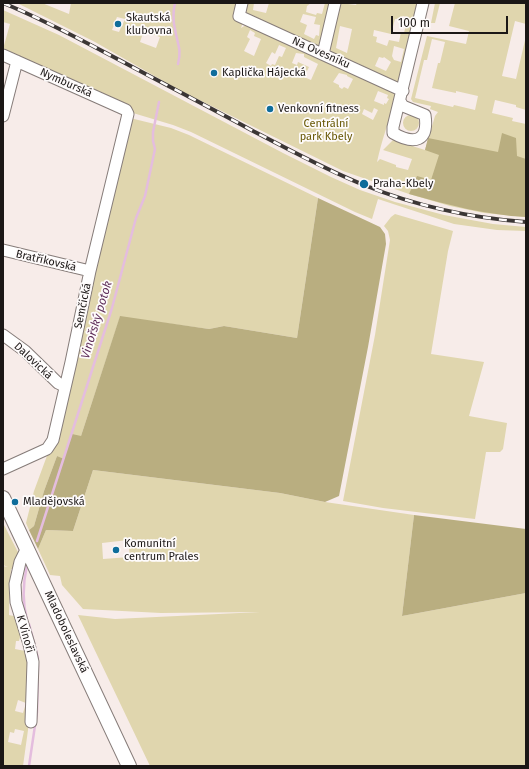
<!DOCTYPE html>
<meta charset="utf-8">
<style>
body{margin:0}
#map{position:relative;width:529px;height:769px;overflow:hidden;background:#f7ece9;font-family:"Fira Sans",sans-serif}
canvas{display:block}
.frame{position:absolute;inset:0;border:4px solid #1b1716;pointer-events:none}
.scale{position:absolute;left:391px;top:16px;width:117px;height:18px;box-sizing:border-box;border:2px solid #1b1716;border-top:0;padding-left:5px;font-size:12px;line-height:14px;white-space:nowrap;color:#1b1716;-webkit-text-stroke:3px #fefbfb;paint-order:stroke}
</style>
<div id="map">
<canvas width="529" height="769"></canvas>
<div class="frame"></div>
<div class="scale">100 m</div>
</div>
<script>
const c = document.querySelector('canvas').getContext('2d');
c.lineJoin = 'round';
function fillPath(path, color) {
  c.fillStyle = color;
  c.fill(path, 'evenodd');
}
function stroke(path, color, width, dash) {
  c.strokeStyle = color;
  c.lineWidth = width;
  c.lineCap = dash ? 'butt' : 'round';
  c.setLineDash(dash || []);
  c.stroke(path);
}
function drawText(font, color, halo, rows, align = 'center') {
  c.font = font + ' "Fira Sans",sans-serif';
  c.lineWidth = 3.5;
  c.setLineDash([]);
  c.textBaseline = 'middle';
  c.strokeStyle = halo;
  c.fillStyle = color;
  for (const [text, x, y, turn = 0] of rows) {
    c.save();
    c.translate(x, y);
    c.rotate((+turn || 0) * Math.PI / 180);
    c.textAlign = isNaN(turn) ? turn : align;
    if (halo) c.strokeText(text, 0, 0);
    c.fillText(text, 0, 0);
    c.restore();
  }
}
fillPath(new Path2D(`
 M17,3H42L69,14L71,3H236L233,16L243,22L241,28L246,25L394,92L396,96C390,118 382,139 377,162L380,159L396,165V167L408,170L412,159L383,150L393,140L425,150L435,116L438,112L430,109L431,106L413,102L411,99L427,36L466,44L469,31L449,26L455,3H526V24L515,21L502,76L516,79L526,36V110L516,107V105L495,100L492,113L513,118L512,121L526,124V217L484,213L450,206L409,194L343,171L179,90L95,42ZM117,17L125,19L119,32L112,30ZM250,30L255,33L254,36L261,39L254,56L244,51L250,39L247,37ZM146,32L160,37L156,48L140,42L142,36H144ZM432,39L445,42L440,63H438L432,88L456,93V91L478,96L475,110L454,105L453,107L415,98L424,60H427ZM279,45L286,48L282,57L279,56L275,65L272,64L271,66L266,63L272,52L275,54ZM296,53L304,54V57L318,64L311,80L304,77L309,67L298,62L297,65L292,63ZM339,73L347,75V76L353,79L348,89L344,87L342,89L339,87V85L333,82ZM378,91L388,95L387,98L389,99L386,104L384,103V105L374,101ZM374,108L378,110L373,120L362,114L364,109L372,113Z
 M248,3H254L253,10L266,13L269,3H311L307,6L306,12L316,15L317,13L322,14L325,3H330L321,45L317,46L249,16L246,11ZM303,14L316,17L314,24L320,25L319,36L316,35L314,39L304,34L307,25L300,22Z
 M340,3L356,5L357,3H417L399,80L396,82L332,53L329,48ZM403,16L408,17L404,33L401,32L399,42L389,40L387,46L376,42L377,37L373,36L374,30L391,34L395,19L402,20ZM340,26L352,29L347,53L336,48ZM394,46L404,49L401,62L394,60L392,56ZM384,57L391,62L386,71L375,66L379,57L383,58Z
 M435,3H440L435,23H431Z
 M3,10L59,35L283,153L331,177L360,190L395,202L444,215L493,224L526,227V231L497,230L454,224L378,199L372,219L355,212L191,132L173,125L133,113L132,110L3,49L10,24L3,22Z
 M403 123a8 8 0 1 1 16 0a8 8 0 1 1-16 0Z
 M130,118L171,128L189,135L318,198L297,338L224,326L209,329L120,317L81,436L64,460L57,456L44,491L34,526L29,530L26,523L34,491L48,453Z
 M395,214L453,231L448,251L431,354L484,362L469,416L507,423L503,449L500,452H486L475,519L383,508L343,501L375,335L390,240L388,231L384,226L391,217Z
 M93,470L280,493L325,502L414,515L402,616L526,593V766H150L78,615L115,619L260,612L161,613L83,609L62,585L60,576L50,575L38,549L46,530L73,531ZM128,540L130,557L103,559L102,543Z
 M3,523L20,556L15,569H11L10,580L9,615L18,617L31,659L26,692L29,697L28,730L23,766H3V566L8,567L3,565ZM20,637H24L25,651L15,649L16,641H19ZM18,700L26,703L23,713L15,711ZM15,729L24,731L21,745L8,742L10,732L14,733Z`), '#e0d6ae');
fillPath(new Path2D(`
 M502,133L516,138L517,156L526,159V217C486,215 448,205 409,194L417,176L431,180L439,155L425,150L428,138L498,152Z
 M318,198L380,227L385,234L386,244L368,347L339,496L325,502L280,493L93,470L73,531L46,530L38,549L29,530L34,526L44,491L57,456L64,459L72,434L81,436L120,316L209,329L224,326L297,338Z
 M414,515L526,529V593L402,616Z`), '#b9ae80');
stroke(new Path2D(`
 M175,3C173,12 173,21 175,29C177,43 182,49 178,64
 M37,541L112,308L136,218L145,196L155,149L153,141V132L159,102
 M27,565C23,583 22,601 27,620
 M29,624L38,658
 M29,766L37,712L38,665`), '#e4bdde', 2.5);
const minor = new Path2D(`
 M242,3L239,16L403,91
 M323,54L335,3
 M3,55L126,110L128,114L90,271L71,362L53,440L47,449L3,469
 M400,101L403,106L425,115C429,142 414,145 393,133V127L423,3
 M3,116L17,61
 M3,250L90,271
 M3,335L25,351L58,383L64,386
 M27,548L20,562L15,584L16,602L29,644L33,662L31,722`);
const major = new Path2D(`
 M3,498L129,766`);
stroke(minor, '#867c79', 13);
stroke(major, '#867c79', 16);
stroke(minor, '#fff', 11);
stroke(major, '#fff', 14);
const rail = new Path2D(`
 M3,3C45,20 85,42 125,63C168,86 211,108 253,131C290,150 326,170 364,185C416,206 471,218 526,222`);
stroke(rail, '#3b3635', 4);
stroke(rail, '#fefbfb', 2.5, [8]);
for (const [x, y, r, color] of [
 [118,24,4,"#0f6d9b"],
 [214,73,4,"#0f6d9b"],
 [270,109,4,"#0f6d9b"],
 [364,184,5,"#0f6d9b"],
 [15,502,4,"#0f6d9b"],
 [116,550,4,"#0f6d9b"]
]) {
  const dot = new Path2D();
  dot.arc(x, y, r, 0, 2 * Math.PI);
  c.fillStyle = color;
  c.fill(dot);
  stroke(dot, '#fefbfb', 1.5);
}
drawText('11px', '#1b1716', '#fefbfb', [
 ["Skautská",126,18],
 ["klubovna",126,31],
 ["Kaplička Hájecká",222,73],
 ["Venkovní fitness",278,109],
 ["Praha-Kbely",373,184],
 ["Mladějovská",23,502],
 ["Komunitní",124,544],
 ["centrum Prales",124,557]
], 'left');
drawText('11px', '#1b1716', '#fefbfb', [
 ["Na Ovesníku",321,53,24],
 ["Nymburská",66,83,24],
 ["Bratříkovská",46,261,13],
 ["Semčická",83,306,-78],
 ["Dalovická",33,361,43],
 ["Mladoboleslavská",66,632,65],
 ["K Vinoři",25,634,74]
]);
drawText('11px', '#675704', '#fefbfb', [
 ["Centrální",326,124],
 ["park Kbely",326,137]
]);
drawText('italic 12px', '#5f2f5a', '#fefbfb', [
 ["Vinořský potok",97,320,-73]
]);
</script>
